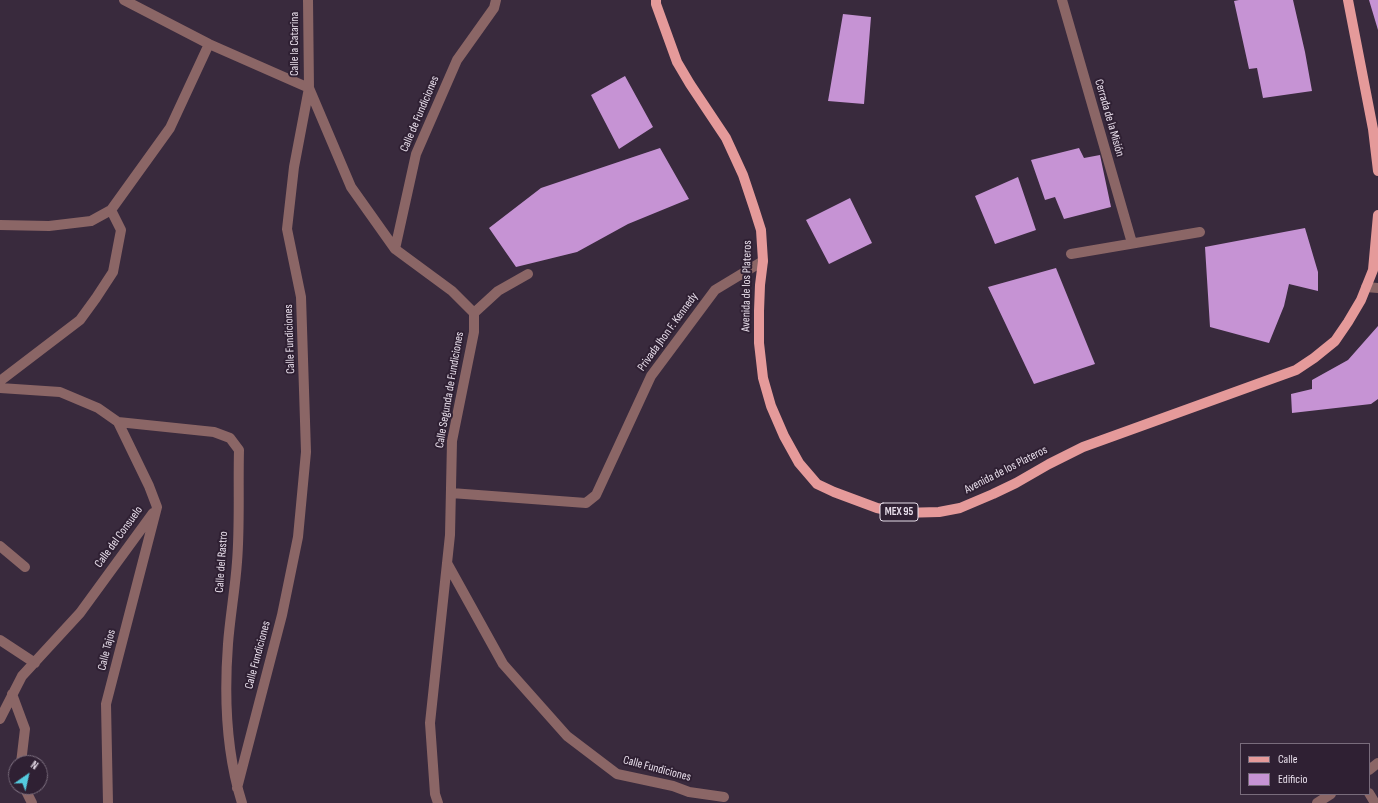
<!DOCTYPE html>
<meta charset="utf-8">
<style>
body{margin:0}
#map{position:relative;width:1378px;height:803px;overflow:hidden;background:#392a3d;font-family:"Sofia Sans Condensed",sans-serif}
canvas{display:block}
.legend{position:absolute;left:1240px;top:743px;width:130px;height:52px;box-sizing:border-box;background:#2f2033;border:1px solid #796c7c;margin:0;padding:5px 7px;list-style:none;font-size:12px;color:#e7ddea}
.legend li{display:flex;align-items:center;gap:8px;height:20px}
.legend b{width:20px;border:1px solid #796c7c}
.north{position:absolute;left:8px;top:755px;width:40px;height:40px;box-sizing:border-box;background:#2f2033;border:1px solid #796c7c;border-radius:50%;rotate:34deg;font-size:11px;font-weight:700;line-height:16px;text-align:center;color:#e7ddea}
.north::after{content:'';display:block;margin:auto;width:14px;height:18px;background:#54cade;clip-path:polygon(50% 0,100% 100%,50% 72%,0 100%)}
</style>
<div id="map">
<canvas width="1378" height="803"></canvas>
<ul class="legend">
<li><b style="height:5px;background:#e59a9a"></b>Calle</li>
<li><b style="height:11px;background:#c693d4"></b>Edificio</li>
</ul>
<div class="north">N</div>
</div>
<script>
const c = document.querySelector('canvas').getContext('2d');
c.lineJoin = 'round';
function fillPath(path, color) {
  c.fillStyle = color;
  c.fill(path, 'evenodd');
}
function stroke(path, color, width, dash) {
  c.strokeStyle = color;
  c.lineWidth = width;
  c.lineCap = dash ? 'butt' : 'round';
  c.setLineDash(dash || []);
  c.stroke(path);
}
function drawText(font, color, halo, rows, align = 'center') {
  c.font = font + ' "Sofia Sans Condensed",sans-serif';
  c.lineWidth = 4;
  c.setLineDash([]);
  c.textBaseline = 'middle';
  c.strokeStyle = halo;
  c.fillStyle = color;
  for (const [text, x, y, turn = 0] of rows) {
    c.save();
    c.translate(x, y);
    c.rotate((+turn || 0) * Math.PI / 180);
    c.textAlign = isNaN(turn) ? turn : align;
    if (halo) c.strokeText(text, 0, 0);
    c.fillText(text, 0, 0);
    c.restore();
  }
}
fillPath(new Path2D(`
 M1239,0H1293L1305,52L1312,91L1263,98L1257,68L1249,69L1234,1Z
 M1369,0H1378V30Z
 M843,14L871,17L864,104L828,101Z
 M625,76L653,127L619,149L591,95Z
 M660,148L689,199L628,224L577,252L516,267L489,228L541,188Z
 M1079,148L1084,158L1100,155L1111,207L1064,219L1055,197L1045,200L1031,160Z
 M1018,177L1036,230L995,244L975,196Z
 M850,198L872,243L829,264L806,220Z
 M1305,228L1318,272V291L1289,284L1284,306L1269,343L1210,327L1205,247Z
 M1056,268L1095,364L1034,384L988,287Z
 M1378,326V399L1371,404L1292,413L1291,394L1312,389V380L1348,360Z`), '#c693d4');
stroke(new Path2D(`
 M124,0L209,44L309,88
 M1062,0L1132,243
 M309,88L351,187L395,249L452,291L474,313V332L452,441L450,535L430,723L435,794L438,803
 M0,225L49,226L91,221L111,210L170,128L209,44
 M395,249L416,154L457,60L494,8L496,0
 M1071,254L1200,232
 M1366,287L1378,288
 M474,313L498,291L528,274
 M0,381L80,320L96,298L113,272L121,230L111,210
 M0,388L60,392L98,408L118,422L149,486L157,507
 M118,422L214,432L230,438L239,450C238,487 240,525 237,562C235,590 230,617 228,644C224,697 226,752 242,803
 M451,493L586,503L596,495L651,376L715,290L763,261
 M0,546L25,567
 M447,563L503,664L567,736L617,774L673,786L689,792L724,797
 M0,640L35,663
 M12,694L25,729L21,763
 M0,719L22,676L80,613L153,513
 M1369,770L1378,763
 M24,787L32,803
 M237,788L282,615L298,537L306,452L301,297L287,229L294,167L309,88L308,0
 M1369,793L1375,803
 M108,803L106,704L157,507
 M1317,803L1331,794`), '#8b6666', 10);
stroke(new Path2D(`
 M656,0V4L677,62L690,84L726,138L743,175L754,208L761,230L763,261L760,285L759,311V343L763,378L771,406L784,436L799,463L817,484L834,492L877,508L901,513L939,512L960,508L993,494L1016,483L1049,464L1083,447L1296,370L1314,358L1335,341L1348,322L1361,300L1373,270L1378,215
 M1348,0L1373,129L1378,171`), '#e59a9a', 10);
for (const [x, y, w] of [
 [899,512,38]
]) {
  const box = new Path2D();
  box.roundRect(x - w / 2, y - 9, w, 18, 3);
  c.fillStyle = '#2f2033';
  c.fill(box);
  stroke(box, '#e7ddea', 1);
}
drawText('bold 11px', '#e7ddea', null, [
 ["MEX 95",899,512]
]);
drawText('12px', '#e7ddea', '#2f2033', [
 ["Calle la Catarina",295,44,-90],
 ["Calle de Fundiciones",420,114,-67],
 ["Cerrada de la Misión",1109,118,74],
 ["Avenida de los Plateros",747,286,-89],
 ["Privada Jhon F. Kennedy",668,332,-54],
 ["Calle Fundiciones",290,339,-92],
 ["Calle Segunda de Fundiciones",450,390,-80],
 ["Avenida de los Plateros",1006,470,-27],
 ["Calle del Consuelo",119,537,-54],
 ["Calle del Rastro",222,562,-86],
 ["Calle Tajos",107,650,-76],
 ["Calle Fundiciones",258,655,-75],
 ["Calle Fundiciones",657,769,15]
]);
</script>
